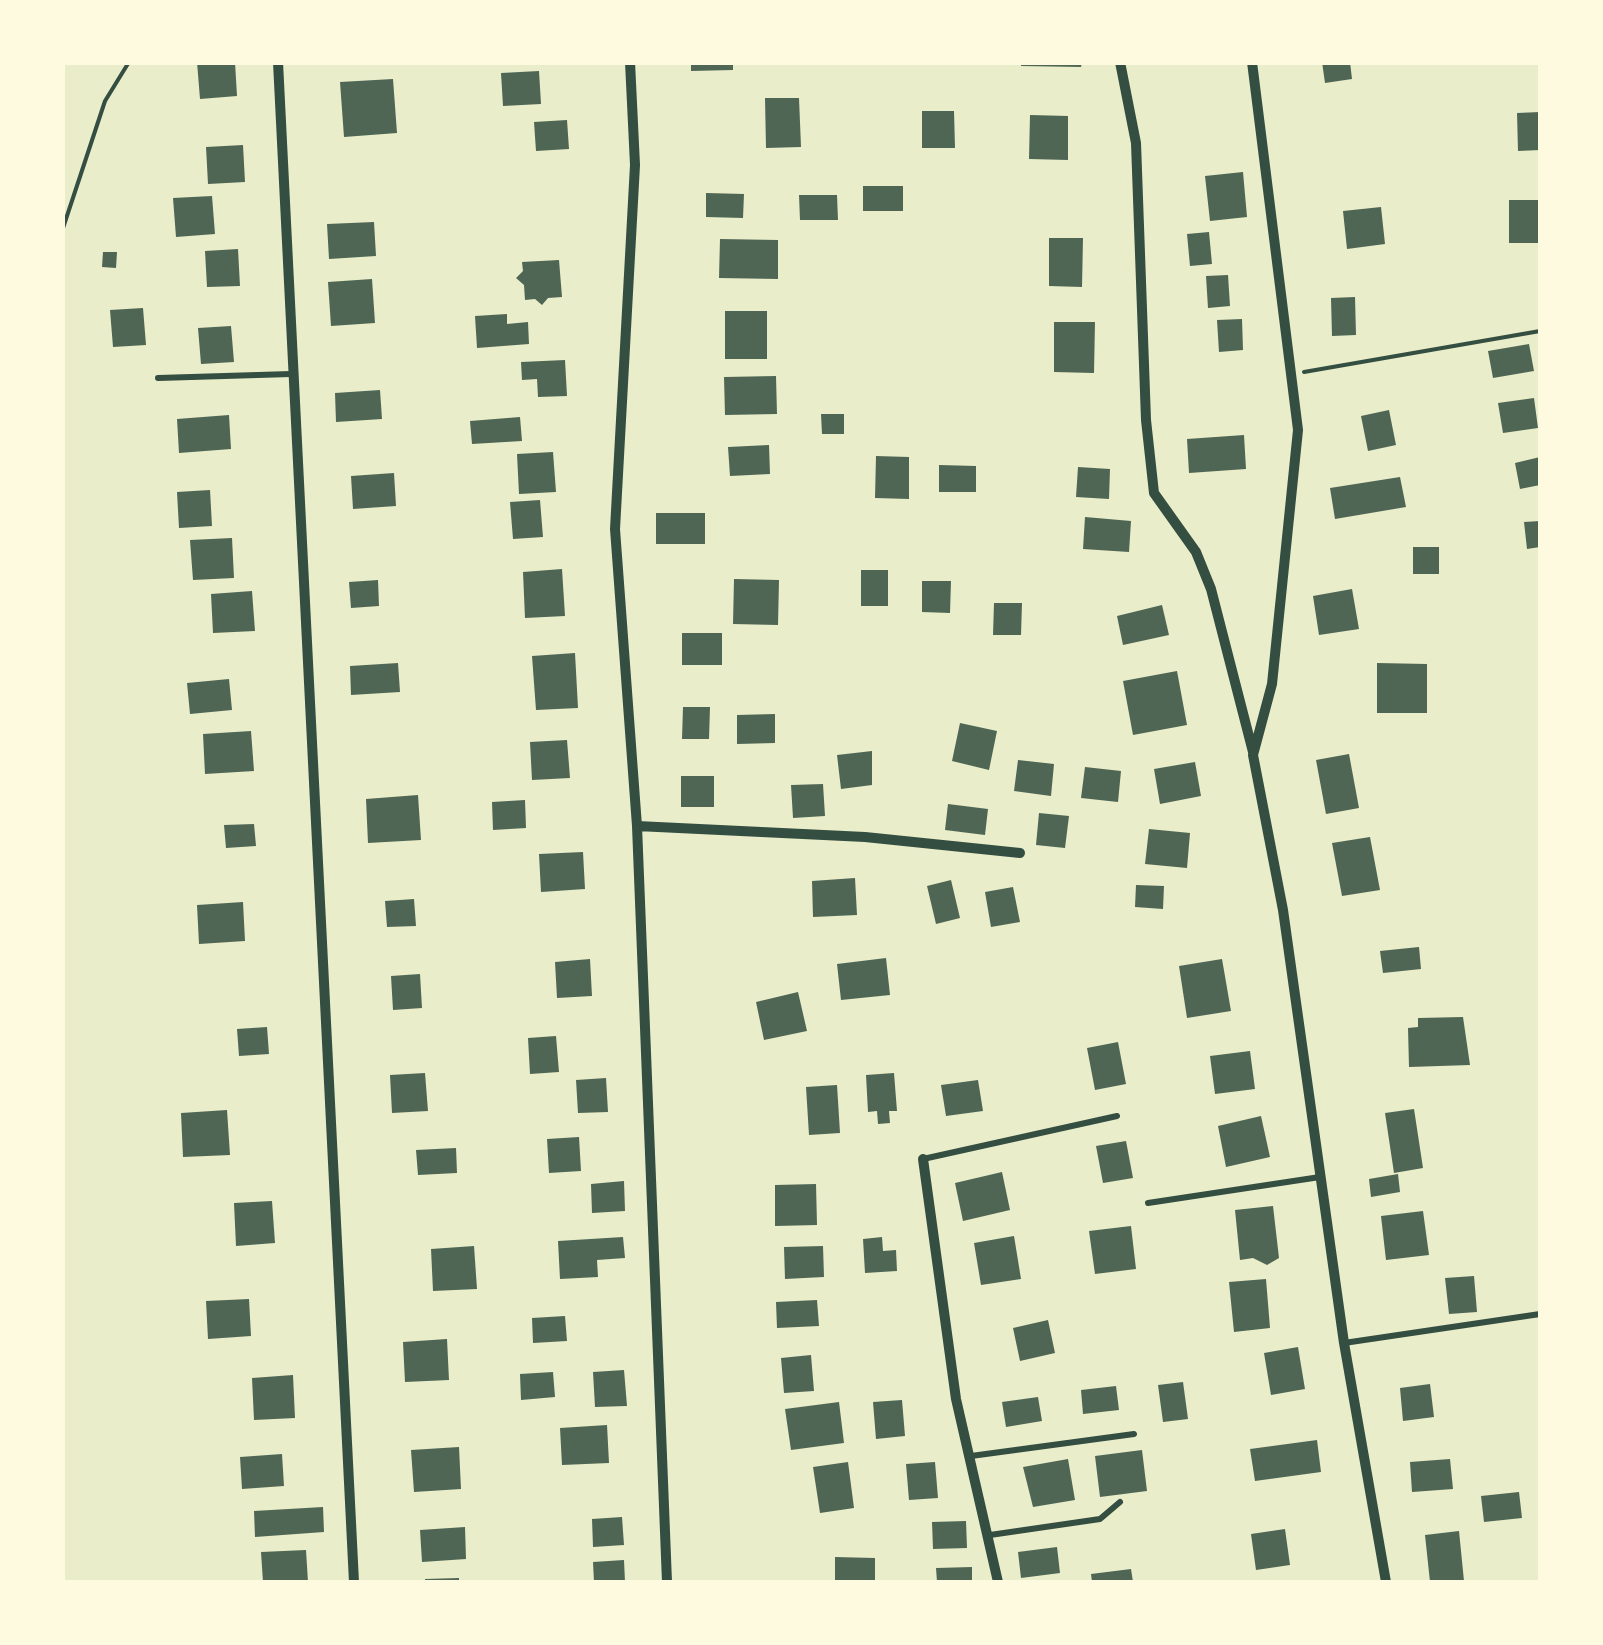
<!DOCTYPE html>
<style>
body{margin:0}
#map{position:relative;width:1603px;height:1645px;overflow:hidden;background:#e9edc9;font-family:"DM Sans",sans-serif}
canvas{display:block}
.frame{position:absolute;inset:0;border:65px solid #fefae0;pointer-events:none}
</style>
<div id="map">
<canvas width="1603" height="1645"></canvas>
<div class="frame"></div>
</div>
<script>
const c = document.querySelector('canvas').getContext('2d');
c.lineJoin = 'round';
function fillPath(path, color) {
  c.fillStyle = color;
  c.fill(path, 'evenodd');
}
function stroke(path, color, width, dash) {
  c.strokeStyle = color;
  c.lineWidth = width;
  c.lineCap = dash ? 'butt' : 'round';
  c.setLineDash(dash || []);
  c.stroke(path);
}
fillPath(new Path2D(`
 M197,62H235L237,96L200,99Z
 M691,62H733V70L691,71Z
 M1021,62H1082L1081,67L1021,66Z
 M1322,62H1350L1352,79L1325,83Z
 M539,71L541,104L503,106L501,73Z
 M393,79L397,133L344,137L340,82Z
 M765,98H799L801,147L766,148Z
 M922,111H954L955,148H922Z
 M1540,112V150L1518,151L1517,113Z
 M1030,115L1068,116V160L1029,159Z
 M567,120L569,149L536,151L534,122Z
 M243,145L245,182L208,184L206,147Z
 M1243,172L1247,217L1210,221L1205,176Z
 M863,186H903V211H863Z
 M706,193L744,194L743,218L706,217Z
 M799,195H837L838,220H800Z
 M212,196L215,234L176,237L173,198Z
 M1509,200H1540V243H1509Z
 M1381,207L1385,244L1347,249L1343,211Z
 M374,222L376,256L329,259L327,224Z
 M1209,232L1212,264L1190,266L1187,234Z
 M1049,238H1083L1082,287L1049,286Z
 M720,239L778,240V279L719,278Z
 M238,249L240,286L207,287L205,251Z
 M103,252H117L116,268L102,267Z
 M559,260L562,297L548,298L542,305L535,299L525,300L524,285L516,278L523,271L522,262Z
 M1228,275L1230,306L1208,308L1206,276Z
 M372,279L375,323L331,326L328,282Z
 M1355,297L1356,335L1332,336L1331,298Z
 M143,308L146,345L113,347L110,310Z
 M725,311H767V359H725Z
 M507,314V324L528,322L529,344L477,348L475,316Z
 M1242,319L1243,350L1219,352L1217,320Z
 M1054,322H1095L1094,373L1054,372Z
 M231,326L234,362L201,364L198,328Z
 M1529,344L1534,371L1493,378L1488,351Z
 M565,360L567,396L538,397L537,379L522,380L521,362Z
 M776,376L777,414L725,415L724,377Z
 M380,390L382,419L336,422L335,393Z
 M1534,398L1538,428L1503,433L1498,403Z
 M1389,410L1396,445L1368,451L1361,416Z
 M821,414H844V434H822Z
 M229,415L231,449L179,453L177,419Z
 M520,417L522,441L472,444L470,421Z
 M1244,435L1246,469L1189,473L1187,439Z
 M769,445L770,474L730,476L728,447Z
 M553,452L556,492L519,494L517,454Z
 M876,456L909,457V499L875,498Z
 M1540,457V485L1520,489L1515,463Z
 M939,465L976,466V492H939Z
 M1078,467L1110,469L1109,499L1076,497Z
 M394,473L396,506L353,509L351,476Z
 M1400,477L1406,507L1335,519L1330,488Z
 M210,490L212,526L179,528L177,492Z
 M540,500L543,537L513,539L510,502Z
 M656,513H705V544H656Z
 M1085,517L1131,521L1129,552L1083,549Z
 M1540,521V547L1527,549L1524,522Z
 M232,538L234,578L193,580L190,540Z
 M1413,547H1439V574H1413Z
 M562,569L565,616L525,618L523,572Z
 M861,570H888V606H861Z
 M734,579L779,580L778,625L733,624Z
 M378,580L379,606L351,608L349,582Z
 M922,581H951L950,613L922,612Z
 M1352,589L1359,629L1319,635L1313,596Z
 M252,591L255,631L213,633L211,594Z
 M994,603H1022L1021,635H993Z
 M1162,605L1169,635L1123,645L1117,616Z
 M682,633H722V665H682Z
 M575,653L578,708L536,710L532,656Z
 M398,663L400,692L351,695L350,666Z
 M1377,663L1427,664V713H1377Z
 M1177,671L1187,725L1133,735L1123,681Z
 M229,679L232,710L190,714L187,683Z
 M683,707H710L709,739H682Z
 M775,714V743L737,744V715Z
 M960,723L997,731L989,770L952,761Z
 M251,731L254,771L205,774L203,734Z
 M567,740L570,778L532,780L530,742Z
 M872,751V785L841,789L837,755Z
 M1349,754L1359,808L1326,814L1316,760Z
 M1018,760L1054,764L1051,796L1014,791Z
 M1195,762L1201,796L1160,804L1154,769Z
 M1085,767L1121,771L1118,802L1081,798Z
 M681,776H714V807H681Z
 M823,784L825,816L793,818L791,785Z
 M418,795L421,840L368,843L366,799Z
 M525,800L526,828L493,830L492,802Z
 M948,804L988,809L985,835L945,830Z
 M1039,813L1069,816L1065,848L1036,845Z
 M254,824L256,846L226,848L224,825Z
 M1149,829L1190,833L1187,868L1145,864Z
 M1370,837L1380,890L1342,896L1332,843Z
 M583,852L585,889L541,892L539,854Z
 M855,878L857,915L813,917L812,881Z
 M951,880L960,918L936,924L927,886Z
 M1136,885L1164,886L1163,909L1135,907Z
 M1013,887L1020,922L991,927L985,892Z
 M414,899L416,926L387,927L385,901Z
 M243,902L245,941L199,944L197,905Z
 M1419,947L1421,969L1383,973L1380,951Z
 M886,958L890,995L841,1000L837,964Z
 M590,959L592,996L557,998L555,962Z
 M1222,959L1231,1011L1187,1018L1179,966Z
 M420,974L422,1008L393,1010L391,976Z
 M798,992L807,1031L764,1040L756,1002Z
 M1463,1017L1470,1065L1409,1067L1408,1028L1418,1027V1018Z
 M267,1027L269,1054L239,1056L237,1029Z
 M556,1036L559,1072L530,1074L528,1038Z
 M1118,1042L1126,1084L1095,1090L1087,1048Z
 M1250,1051L1255,1089L1215,1094L1210,1056Z
 M425,1073L428,1111L392,1113L390,1075Z
 M894,1073L897,1111H889L890,1123L878,1124L877,1111L868,1112L866,1075Z
 M606,1078L608,1112L578,1113L576,1080Z
 M978,1080L983,1111L946,1116L941,1085Z
 M837,1085L840,1133L809,1135L806,1087Z
 M1414,1109L1423,1168L1394,1173L1385,1113Z
 M227,1110L230,1155L183,1157L181,1113Z
 M1261,1116L1270,1157L1226,1167L1218,1126Z
 M579,1137L581,1171L549,1173L547,1139Z
 M1126,1141L1133,1178L1103,1183L1096,1146Z
 M456,1148L457,1173L418,1175L416,1150Z
 M1002,1172L1010,1210L963,1221L955,1183Z
 M1398,1174L1400,1192L1371,1197L1369,1179Z
 M624,1181L625,1211L592,1213L591,1184Z
 M816,1184L817,1225L775,1226V1185Z
 M272,1201L275,1243L236,1246L234,1203Z
 M1273,1206L1279,1258L1267,1265L1253,1258L1240,1260L1235,1210Z
 M1423,1211L1429,1255L1386,1260L1381,1216Z
 M1131,1226L1136,1269L1095,1274L1089,1231Z
 M1014,1236L1021,1279L981,1285L974,1243Z
 M623,1237L625,1258L597,1260L598,1277L560,1279L558,1241Z
 M882,1237L883,1251L896,1250L897,1271L865,1273L863,1239Z
 M474,1246L477,1289L433,1291L431,1249Z
 M823,1246L824,1277L785,1279L784,1247Z
 M1474,1276L1477,1312L1449,1314L1445,1278Z
 M1266,1279L1270,1328L1234,1332L1229,1282Z
 M249,1299L251,1336L208,1339L206,1301Z
 M817,1300L819,1326L777,1328L776,1302Z
 M565,1316L567,1341L533,1343L532,1318Z
 M1048,1320L1055,1353L1020,1361L1013,1328Z
 M447,1339L449,1380L405,1382L403,1342Z
 M1298,1347L1305,1389L1271,1395L1264,1353Z
 M811,1355L814,1391L784,1393L781,1358Z
 M624,1370L627,1406L595,1407L593,1372Z
 M553,1372L555,1397L521,1400L520,1374Z
 M293,1375L295,1418L254,1420L252,1378Z
 M1183,1382L1188,1419L1163,1422L1158,1385Z
 M1430,1384L1434,1417L1403,1421L1400,1388Z
 M1116,1386L1119,1410L1083,1414L1081,1390Z
 M1038,1397L1042,1421L1006,1427L1002,1402Z
 M902,1400L905,1436L876,1439L873,1402Z
 M839,1402L844,1443L791,1450L785,1409Z
 M607,1425L609,1463L562,1465L560,1428Z
 M1317,1440L1321,1472L1255,1481L1250,1449Z
 M459,1447L461,1489L414,1492L411,1450Z
 M1142,1450L1147,1491L1100,1497L1095,1456Z
 M282,1454L284,1486L242,1489L240,1457Z
 M1068,1459L1075,1500L1033,1507L1023,1467Z
 M1450,1459L1453,1489L1412,1492L1410,1462Z
 M848,1462L854,1508L820,1513L813,1467Z
 M935,1462L938,1498L909,1500L906,1464Z
 M1519,1492L1522,1518L1484,1522L1481,1496Z
 M323,1507L324,1532L255,1537L254,1511Z
 M622,1517L624,1545L593,1547L592,1519Z
 M966,1521L967,1548L933,1549L932,1522Z
 M465,1527L466,1559L422,1562L420,1530Z
 M1285,1529L1290,1565L1256,1570L1251,1534Z
 M1459,1531L1464,1581L1430,1582L1425,1535Z
 M1057,1547L1060,1573L1021,1578L1018,1552Z
 M306,1550L308,1582H263L261,1552Z
 M835,1557L875,1558V1582H835Z
 M624,1560L625,1582H594L593,1562Z
 M972,1567V1582H937L936,1568Z
 M1131,1569L1133,1582H1092L1091,1574Z
 M459,1578V1582H425V1579Z`), '#4f6655');
stroke(new Path2D(`
 M62,231L105,101L129,62
 M1304,372L1540,331`), '#344e41', 4);
stroke(new Path2D(`
 M158,378L291,374
 M923,1159L1117,1116
 M1148,1203L1320,1177
 M1344,1343L1540,1314
 M971,1456L1134,1434
 M990,1535L1100,1519L1120,1502`), '#344e41', 6);
stroke(new Path2D(`
 M278,62L354,1582
 M630,62L635,165L615,529L637,826L667,1582
 M1120,62L1136,143L1146,420L1154,493L1196,552L1211,589L1253,752
 M1252,62L1298,430L1272,684L1253,755L1283,910L1344,1343L1386,1582
 M637,826L865,837L1020,853
 M923,1159L956,1399L998,1582`), '#344e41', 10);
</script>
